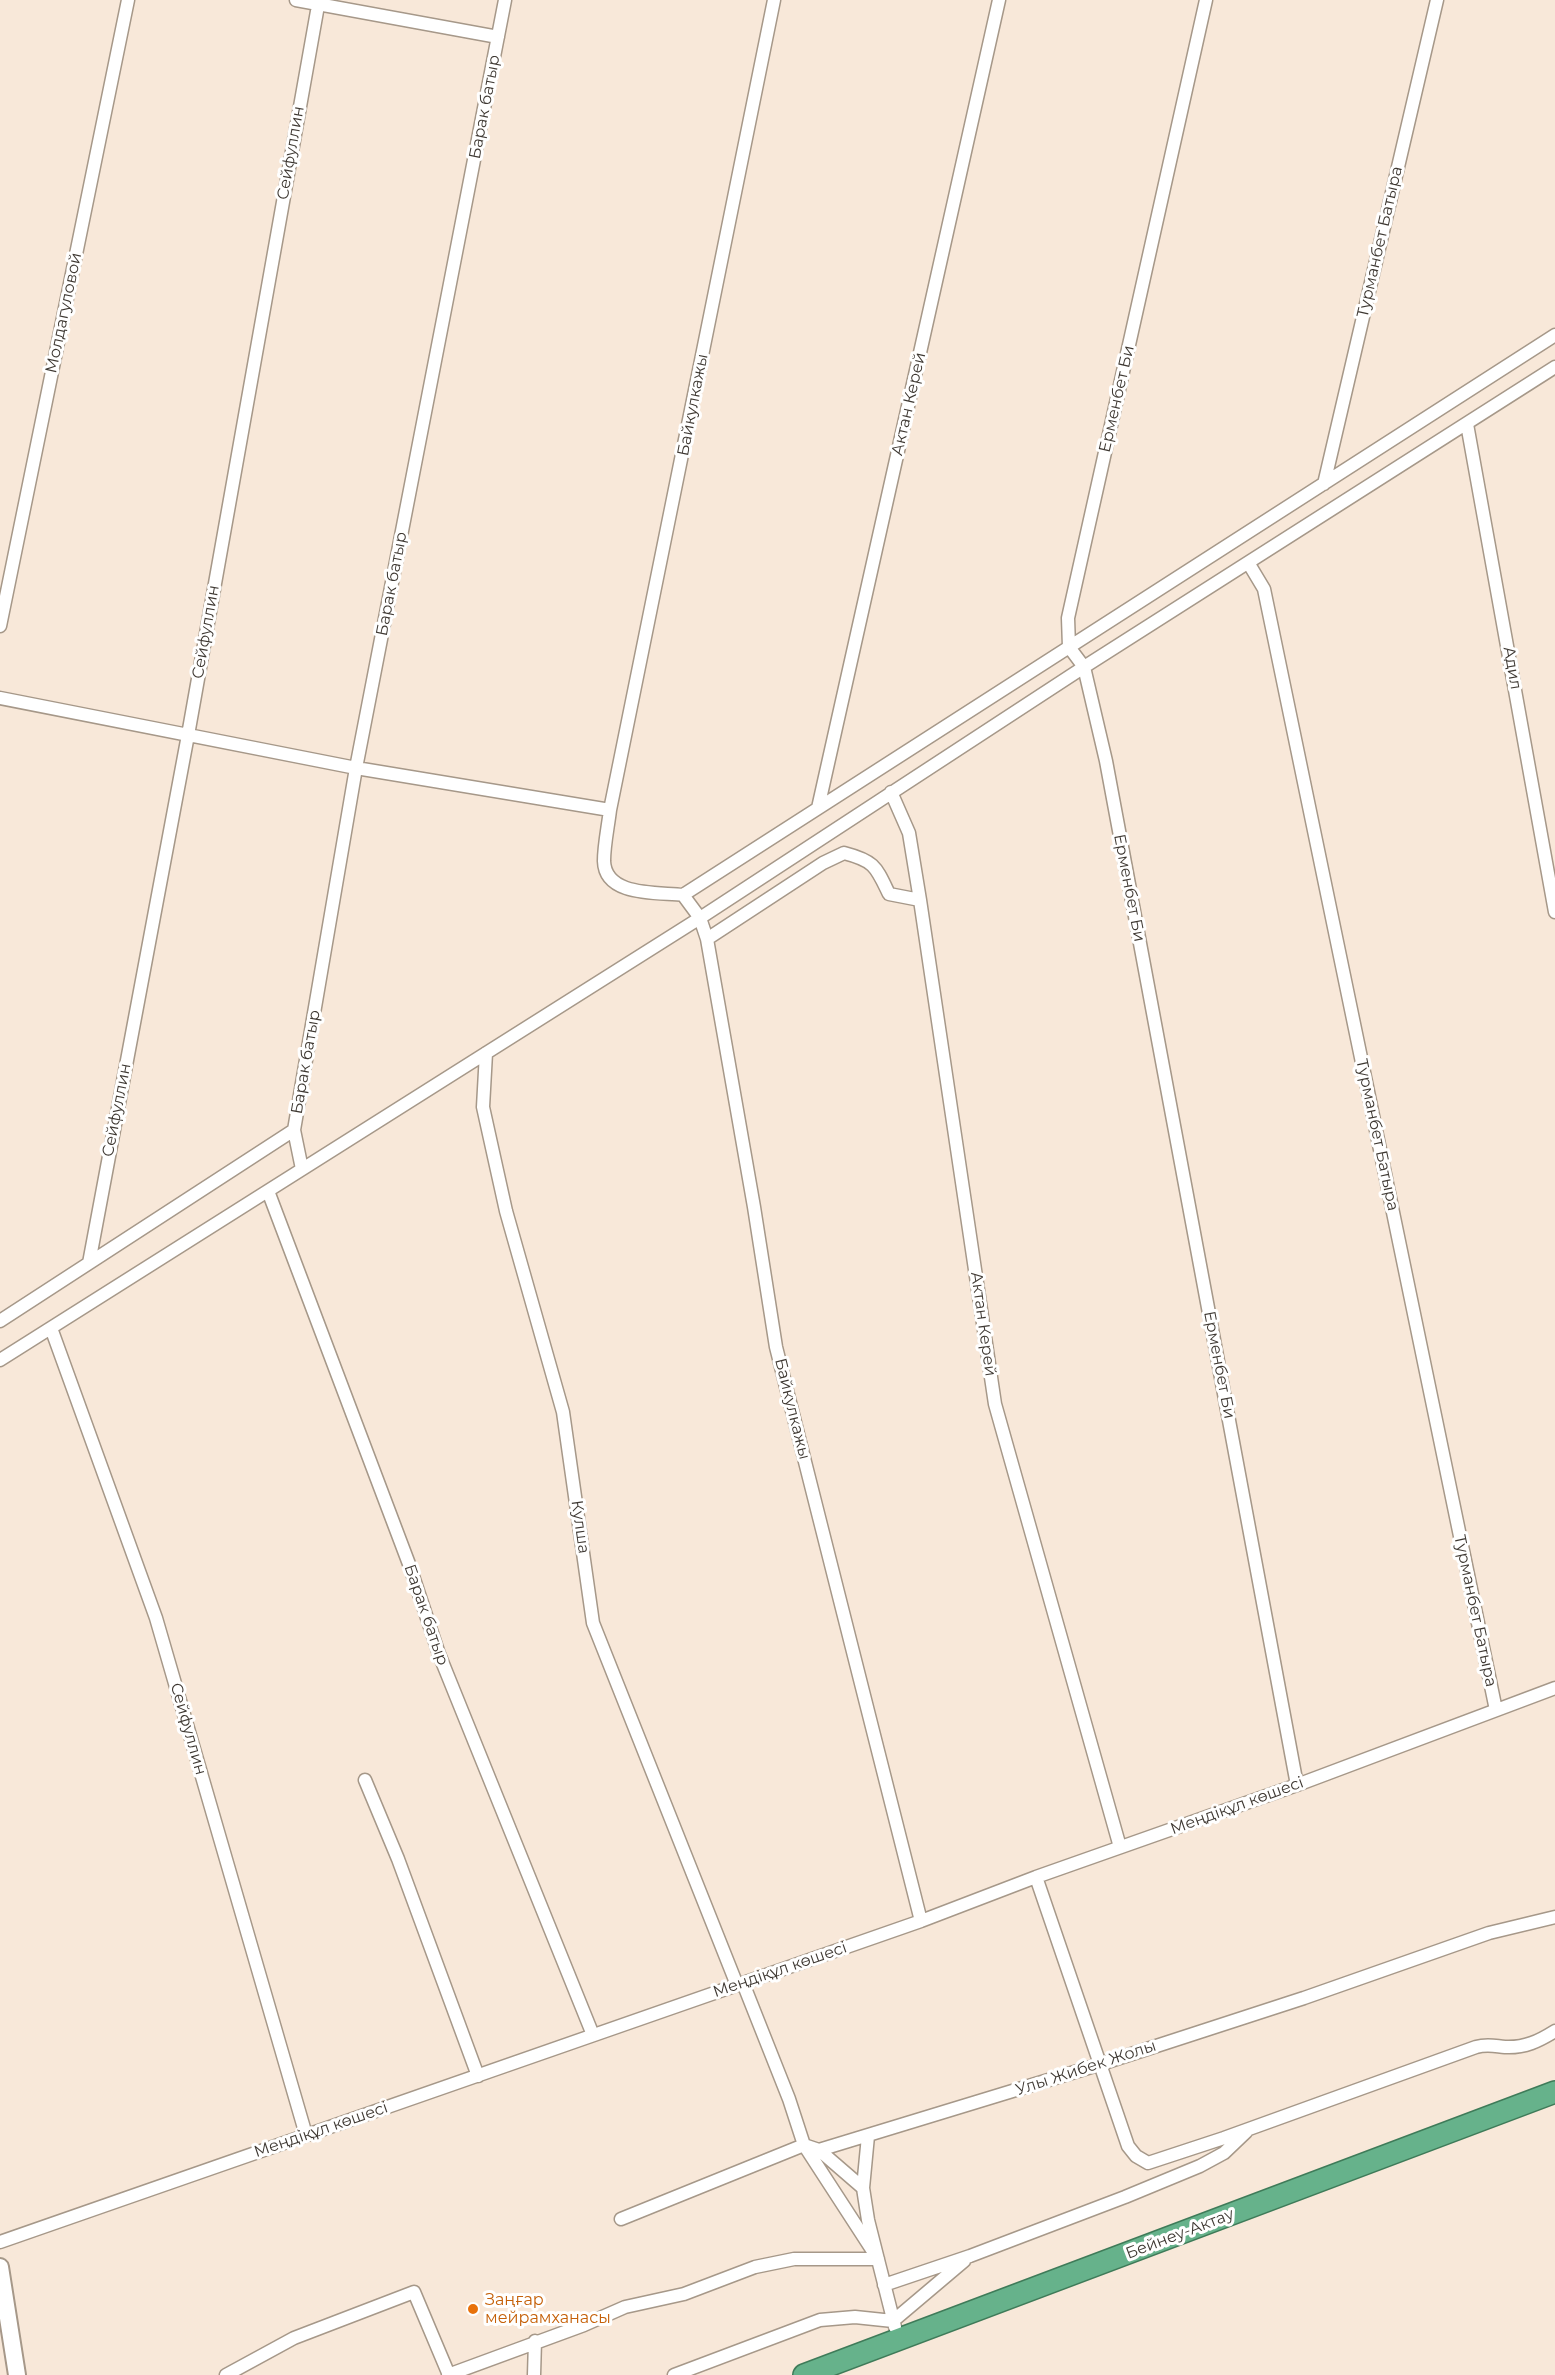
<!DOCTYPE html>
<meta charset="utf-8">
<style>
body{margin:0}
canvas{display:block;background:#f8e8d9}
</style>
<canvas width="1555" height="2375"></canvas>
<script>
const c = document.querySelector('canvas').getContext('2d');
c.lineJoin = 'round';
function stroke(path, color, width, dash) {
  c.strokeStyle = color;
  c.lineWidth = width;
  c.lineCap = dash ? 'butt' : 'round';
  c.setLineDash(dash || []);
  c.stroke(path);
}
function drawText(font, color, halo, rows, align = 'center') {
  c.font = font + ' Montserrat,sans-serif';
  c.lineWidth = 6;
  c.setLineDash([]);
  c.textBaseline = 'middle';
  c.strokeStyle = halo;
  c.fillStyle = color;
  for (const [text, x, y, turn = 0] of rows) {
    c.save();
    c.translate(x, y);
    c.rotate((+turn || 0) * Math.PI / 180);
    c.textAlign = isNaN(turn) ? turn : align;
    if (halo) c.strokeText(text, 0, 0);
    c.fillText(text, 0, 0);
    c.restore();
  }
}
const minor = new Path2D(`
 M296,0L498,37
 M774,0L610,810C608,827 604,845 604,861C605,897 658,892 683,895L1555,335
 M1206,0L1068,618L1069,647L1084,667L1106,761L1297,1785
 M1467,424L1555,912
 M1324,484L1437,0
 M1249,564L1264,589L1496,1710
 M0,626L128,0
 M0,698L356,768L610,810
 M891,792L909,833L920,900L995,1404L1120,1847
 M818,808L999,0
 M683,895L700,918L707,939L754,1207L776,1347L921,1921
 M707,939L823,863L844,853C875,861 876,867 889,894L920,900
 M486,1053L483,1107L506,1211L563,1412L593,1623L737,1985
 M302,1169L294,1130L356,768L505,0
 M268,1191L409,1564L439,1654L593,2035
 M89,1263L188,735L319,0
 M0,1321L294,1130
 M51,1328L156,1618L306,2135
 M0,1360L700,918L1084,667L1555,367
 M365,1780L398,1859L478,2076
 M1036,1877L1128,2146L1136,2156L1148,2163L1224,2138L1476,2047C1487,2044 1494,2046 1505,2047C1525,2048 1539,2041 1555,2031
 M819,2150L863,2188L868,2220L895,2327
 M863,2188L868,2136
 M621,2219L804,2145L819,2150L1101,2064L1304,1998L1489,1933L1555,1917
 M0,2242L921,1921L1036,1877L1297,1785L1555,1688
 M884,2285L970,2256L1125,2197L1200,2166L1224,2153L1246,2132
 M226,2375L294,2338L414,2292L449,2375
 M448,2375L584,2325L625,2307L684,2294L755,2267L794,2259H878L804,2145L789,2099L743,1983
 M534,2375L535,2341
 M674,2375L820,2320L855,2317L893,2321L964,2261`);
const tertiary = new Path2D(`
 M0,2267L17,2375`);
const trunk = new Path2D(`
 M804,2375L1555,2092`);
stroke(minor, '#a69889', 15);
stroke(tertiary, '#a69889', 20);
stroke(trunk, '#3f7b59', 24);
stroke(minor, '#fff', 12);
stroke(tertiary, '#fff', 16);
stroke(trunk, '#66b28b', 21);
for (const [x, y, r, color] of [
 [473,2309,6,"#e8710a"]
]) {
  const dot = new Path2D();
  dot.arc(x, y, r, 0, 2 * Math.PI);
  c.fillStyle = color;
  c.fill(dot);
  stroke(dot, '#fff', 2);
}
drawText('16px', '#3e3832', '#fff', [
 ["Барак батыр",485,107,-79],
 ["Сейфуллин",291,153,-80],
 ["Турманбет Батыра",1380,242,-77],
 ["Молдагуловой",64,313,-78],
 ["Ерменбет Би",1117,399,-77],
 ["Актан Керей",909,404,-77],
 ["Байкулкажы",693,405,-79],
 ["Барак батыр",392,584,-79],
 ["Сейфуллин",206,632,-80],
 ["Адил",1512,668,80],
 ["Ерменбет Би",1129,888,79],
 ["Барак батыр",306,1062,-80],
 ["Сейфуллин",117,1110,-79],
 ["Турманбет Батыра",1377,1135,78],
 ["Актан Керей",983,1324,82],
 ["Ерменбет Би",1219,1365,79],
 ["Байкулкажы",792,1409,76],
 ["Кулша",580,1527,82],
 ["Турманбет Батыра",1475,1611,78],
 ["Барак батыр",426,1615,71],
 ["Сейфуллин",188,1729,74],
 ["Меңдіқұл көшесі",1237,1806,-20],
 ["Меңдіқұл көшесі",780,1970,-19],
 ["Улы Жибек Жолы",1086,2068,-18],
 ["Меңдіқұл көшесі",321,2130,-19],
 ["Бейнеу-Актау",1180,2234,-21]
]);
drawText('16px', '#c56008', '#fff', [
 ["Заңғар",485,2300],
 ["мейрамханасы",485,2318]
], 'left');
</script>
